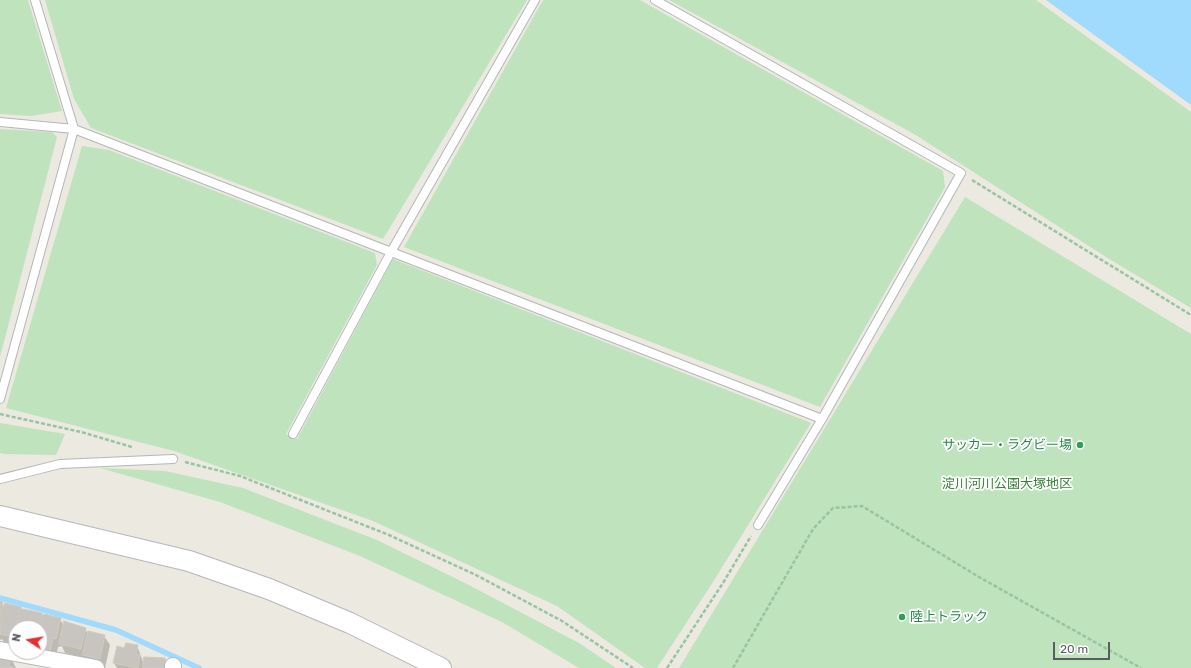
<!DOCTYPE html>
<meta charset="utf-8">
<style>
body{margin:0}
#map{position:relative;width:1191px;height:668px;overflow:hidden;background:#ece9e0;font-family:Rubik,sans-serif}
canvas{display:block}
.north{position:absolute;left:8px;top:620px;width:40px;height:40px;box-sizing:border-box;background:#fff;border:1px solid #bdbec0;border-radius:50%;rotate:282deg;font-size:11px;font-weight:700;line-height:16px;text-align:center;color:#595d61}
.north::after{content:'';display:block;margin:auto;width:14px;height:18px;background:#e4312f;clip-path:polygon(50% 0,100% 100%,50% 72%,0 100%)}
.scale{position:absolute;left:1053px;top:642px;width:57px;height:18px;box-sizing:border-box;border:2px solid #595d61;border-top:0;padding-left:5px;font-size:12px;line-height:14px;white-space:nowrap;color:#595d61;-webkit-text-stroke:3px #fff;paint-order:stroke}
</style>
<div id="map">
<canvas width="1191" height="668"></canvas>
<div class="north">N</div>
<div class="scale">20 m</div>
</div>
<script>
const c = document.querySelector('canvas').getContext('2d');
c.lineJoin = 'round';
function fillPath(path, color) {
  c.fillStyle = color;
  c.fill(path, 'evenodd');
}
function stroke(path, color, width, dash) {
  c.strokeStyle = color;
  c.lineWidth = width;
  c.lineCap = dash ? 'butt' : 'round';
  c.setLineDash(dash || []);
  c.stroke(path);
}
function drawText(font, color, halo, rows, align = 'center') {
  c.font = font + ' Rubik,"Noto Sans JP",sans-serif';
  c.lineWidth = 3.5;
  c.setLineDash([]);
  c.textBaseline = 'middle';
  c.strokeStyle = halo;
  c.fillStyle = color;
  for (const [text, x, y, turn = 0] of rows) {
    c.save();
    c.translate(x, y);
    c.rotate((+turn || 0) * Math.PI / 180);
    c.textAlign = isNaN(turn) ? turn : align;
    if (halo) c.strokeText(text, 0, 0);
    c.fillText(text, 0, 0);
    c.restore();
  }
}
fillPath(new Path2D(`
 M0,0H28L62,111L31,116L0,114Z
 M45,0H527L383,239L91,128L74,99Z
 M543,0H640L943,171L945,187L820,407L404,247Z
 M669,0H1036L1191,112V308L1106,257L914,134Z
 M0,129L52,132L57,137L0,357Z
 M82,146L109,150L375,253L377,265L286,434L297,439L393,259L811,423L713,582L657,668H645L557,606L373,521L174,451L6,408Z
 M965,197L1191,334V668H679Z
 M0,423L65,434L56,455L4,454L0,453Z
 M100,468L165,471L243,488L377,540L467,584L579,643L616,668H579L502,622L360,556L220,502Z`), '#bfe3bd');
fillPath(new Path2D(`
 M1046,0H1191V105Z`), '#a0dafc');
fillPath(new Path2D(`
 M0,602L5,607H21L22,610L42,614L44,617L60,619L64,626L85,629L88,634L104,636L110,645L105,668L89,664L86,658L65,653L62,646L58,647L55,660L40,652V628H16V643L15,642L14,645L4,642L2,639L0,640Z
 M137,646L144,664L165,659L167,663V668H117L114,663L125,649Z
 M11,658L16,668H0Z`), '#0003');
stroke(new Path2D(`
 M0,598L116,630L199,668`), '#a0dafc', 5.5);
const building = new Path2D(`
 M0,601L3,602L0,617Z
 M5,603L21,607L16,631L11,630L9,636L0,634V624Z
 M23,609L42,613L39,628H18Z
 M44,614L61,618L56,639L53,638L50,651L40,649V629Z
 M64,621L86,628L81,649L59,644Z
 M88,631L105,635L100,659L83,655Z
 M126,643L138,645L136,654L140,655L138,668L113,663L117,646L124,648Z
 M0,655L11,657L9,666L14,668H0Z
 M144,657L165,658V668H143Z`);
fillPath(building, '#c8c5c0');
stroke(building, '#d0cabf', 1);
const service = new Path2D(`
 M655,0L961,173L822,419L758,525
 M0,122L74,129L822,419
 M0,399L74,129L35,0
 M293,434L391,252L535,0
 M0,479L60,464L173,459`);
const minor = new Path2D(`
 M0,650L96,668
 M173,668V666`);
const tertiary = new Path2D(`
 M0,516L189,561L269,589L350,623L441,668`);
stroke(service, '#b3b7bb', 10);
stroke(minor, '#b3b7bb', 18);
stroke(tertiary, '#b3b7bb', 22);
stroke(new Path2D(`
 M972,180L1191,315
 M0,414L81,432L132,447
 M185,462L240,476L389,535L476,575L562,621L633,668
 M667,668L723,583L751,536
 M733,668L813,529L833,508L862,506L979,577L1141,668`), '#97c4a1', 2.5, [4, 2]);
stroke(service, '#fff', 8);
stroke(minor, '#fff', 16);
stroke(tertiary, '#fff', 20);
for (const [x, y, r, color] of [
 [1080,445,4,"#2e9e5b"],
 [902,617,4,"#2e9e5b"]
]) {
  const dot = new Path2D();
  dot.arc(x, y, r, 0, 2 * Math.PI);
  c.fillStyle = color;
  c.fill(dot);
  stroke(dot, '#fff', 1.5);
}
drawText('13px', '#27864d', '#fff', [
 ["サッカー・ラグビー場",1072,445],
 ["陸上トラック",910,617,"left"]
], 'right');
drawText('13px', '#388337', '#fff', [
 ["淀川河川公園大塚地区",1007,484]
]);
</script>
